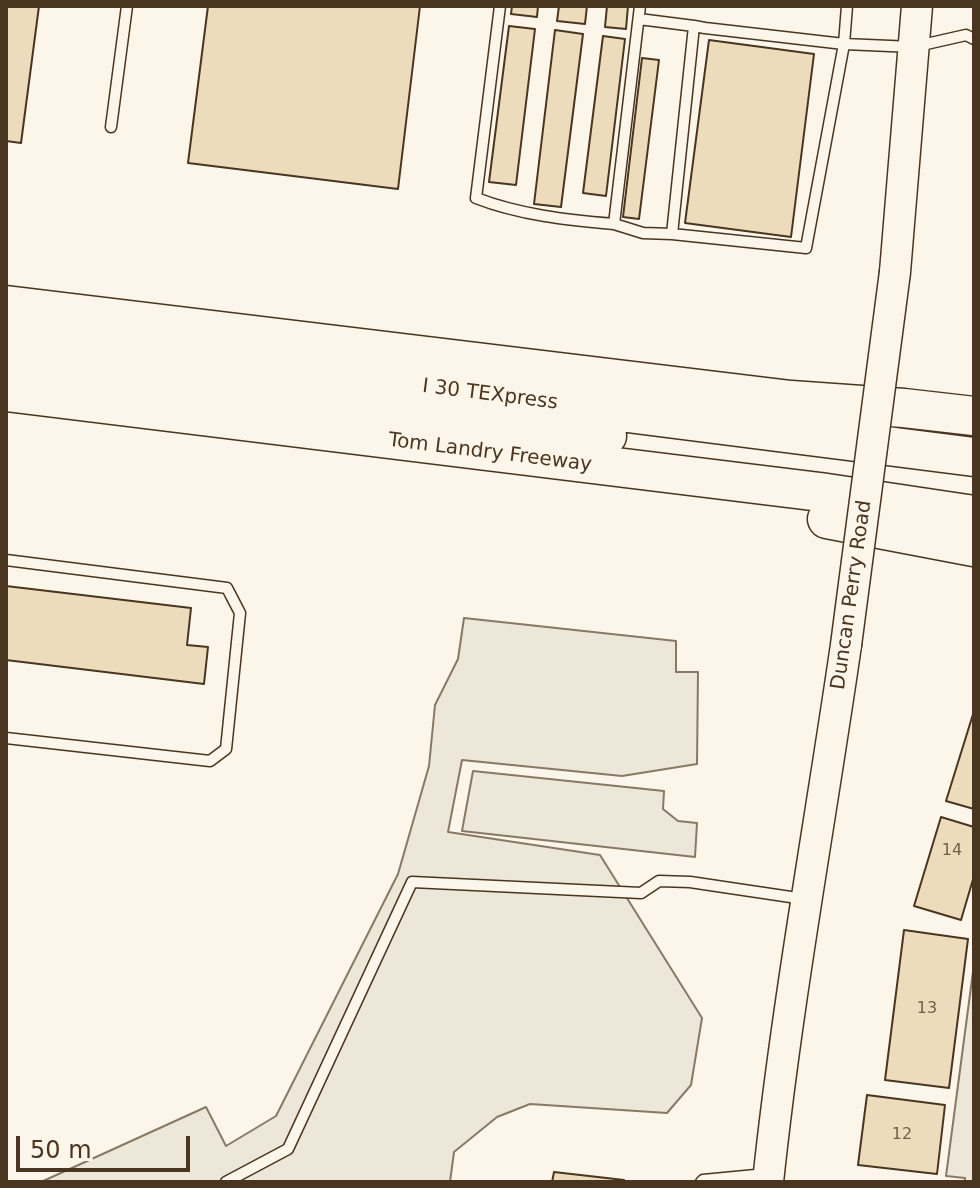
<!DOCTYPE html>
<style>
body{margin:0}
#map{position:relative;width:980px;height:1188px;overflow:hidden;background:#fbf6e9;font-family:"DejaVu Sans",sans-serif}
canvas{display:block}
.frame{position:absolute;inset:0;border:8px solid #4a3520;pointer-events:none}
.scale{position:absolute;left:16px;top:1136px;width:174px;height:36px;box-sizing:border-box;border:4px solid #4a3520;border-top:0;padding-left:10px;font-size:24px;line-height:28px;white-space:nowrap;color:#4a3520;-webkit-text-stroke:6px #fbf6e9;paint-order:stroke}
</style>
<div id="map">
<canvas width="980" height="1188"></canvas>
<div class="frame"></div>
<div class="scale">50 m</div>
</div>
<script>
const c = document.querySelector('canvas').getContext('2d');
c.lineJoin = 'round';
function fillPath(path, color) {
  c.fillStyle = color;
  c.fill(path, 'evenodd');
}
function stroke(path, color, width, dash) {
  c.strokeStyle = color;
  c.lineWidth = width;
  c.lineCap = dash ? 'butt' : 'round';
  c.setLineDash(dash || []);
  c.stroke(path);
}
function drawText(font, color, halo, rows, align = 'center') {
  c.font = font + ' "DejaVu Sans",sans-serif';
  c.lineWidth = 6;
  c.setLineDash([]);
  c.textBaseline = 'middle';
  c.strokeStyle = halo;
  c.fillStyle = color;
  for (const [text, x, y, turn = 0] of rows) {
    c.save();
    c.translate(x, y);
    c.rotate((+turn || 0) * Math.PI / 180);
    c.textAlign = isNaN(turn) ? turn : align;
    if (halo) c.strokeText(text, 0, 0);
    c.fillText(text, 0, 0);
    c.restore();
  }
}
const parking = new Path2D(`
 M464,618L676,641V672H698L697,764L622,776L462,760L448,832L600,855L702,1018L691,1085L667,1113L530,1104L497,1117L454,1152L450,1182H41L206,1107L226,1146L276,1116L398,874L429,766L435,705L458,659Z
 M473,771L664,791L663,809L678,821L697,823L695,857L462,831Z
 M974,964V1182H965V1178L946,1176Z`);
fillPath(parking, '#ede7d9');
stroke(parking, '#887966', 2);
const building = new Path2D(`
 M6,6H39L21,143L6,141Z
 M208,6H420L398,189L188,163Z
 M512,6H538L537,17L511,14Z
 M559,6H587L585,24L557,21Z
 M607,6H628L626,29L605,27Z
 M509,26L535,29L516,185L489,182Z
 M555,30L583,34L561,207L534,204Z
 M603,36L625,39L606,196L583,193Z
 M709,40L814,54L791,237L685,223Z
 M642,58L659,60L639,219L623,217Z
 M6,586L191,608L187,645L208,647L204,684L6,660Z
 M974,711V809L946,801Z
 M941,817L974,827V876L961,920L914,906Z
 M904,930L968,939L949,1088L885,1080Z
 M867,1095L945,1105L937,1174L858,1165Z
 M554,1172L624,1180L623,1182H552Z`);
fillPath(building, '#ecdcbc');
stroke(building, '#4a3520', 2);
const lane = new Path2D(`
 M500,6L476,198C520,215 567,220 614,224L640,6
 M847,6L844,44L806,248L672,234L694,26L705,28L844,44L913,47L966,35L974,39
 M639,19L694,26
 M111,127L127,6
 M614,224L643,233L672,234
 M6,560L227,588L240,613L226,749L210,761L6,738
 M226,1182L288,1149L412,882L641,893L659,881L690,882L804,899
 M701,1182L703,1180L766,1174`);
const secondary = new Path2D(`
 M895,272L917,6
 M768,1182C787,1002 820,824 846,645`);
const highway = new Path2D(`
 M6,305L791,400L904,408L974,416
 M6,334L974,457
 M6,363L427,417L607,436
 M6,392L820,492L974,515
 M827,519L974,547`);
stroke(lane, '#4a3520', 13);
stroke(secondary, '#4a3520', 33);
stroke(highway, '#4a3520', 41);
stroke(lane, '#fbf6e9', 10);
stroke(secondary, '#fbf6e9', 30);
stroke(highway, '#fbf6e9', 38);
const secondaryBridge = new Path2D(`
 M846,645L895,272`);
stroke(secondaryBridge, '#4a3520', 33, []);
stroke(secondaryBridge, '#fbf6e9', 30);
drawText('16px', '#725f47', null, [
 ["14",952,851],
 ["13",927,1009],
 ["12",902,1135]
]);
drawText('20px', '#4a3520', '#fbf6e9', [
 ["I 30 TEXpress",490,395,7],
 ["Tom Landry Freeway",490,453,7],
 ["Duncan Perry Road",852,595,-82]
]);
</script>
